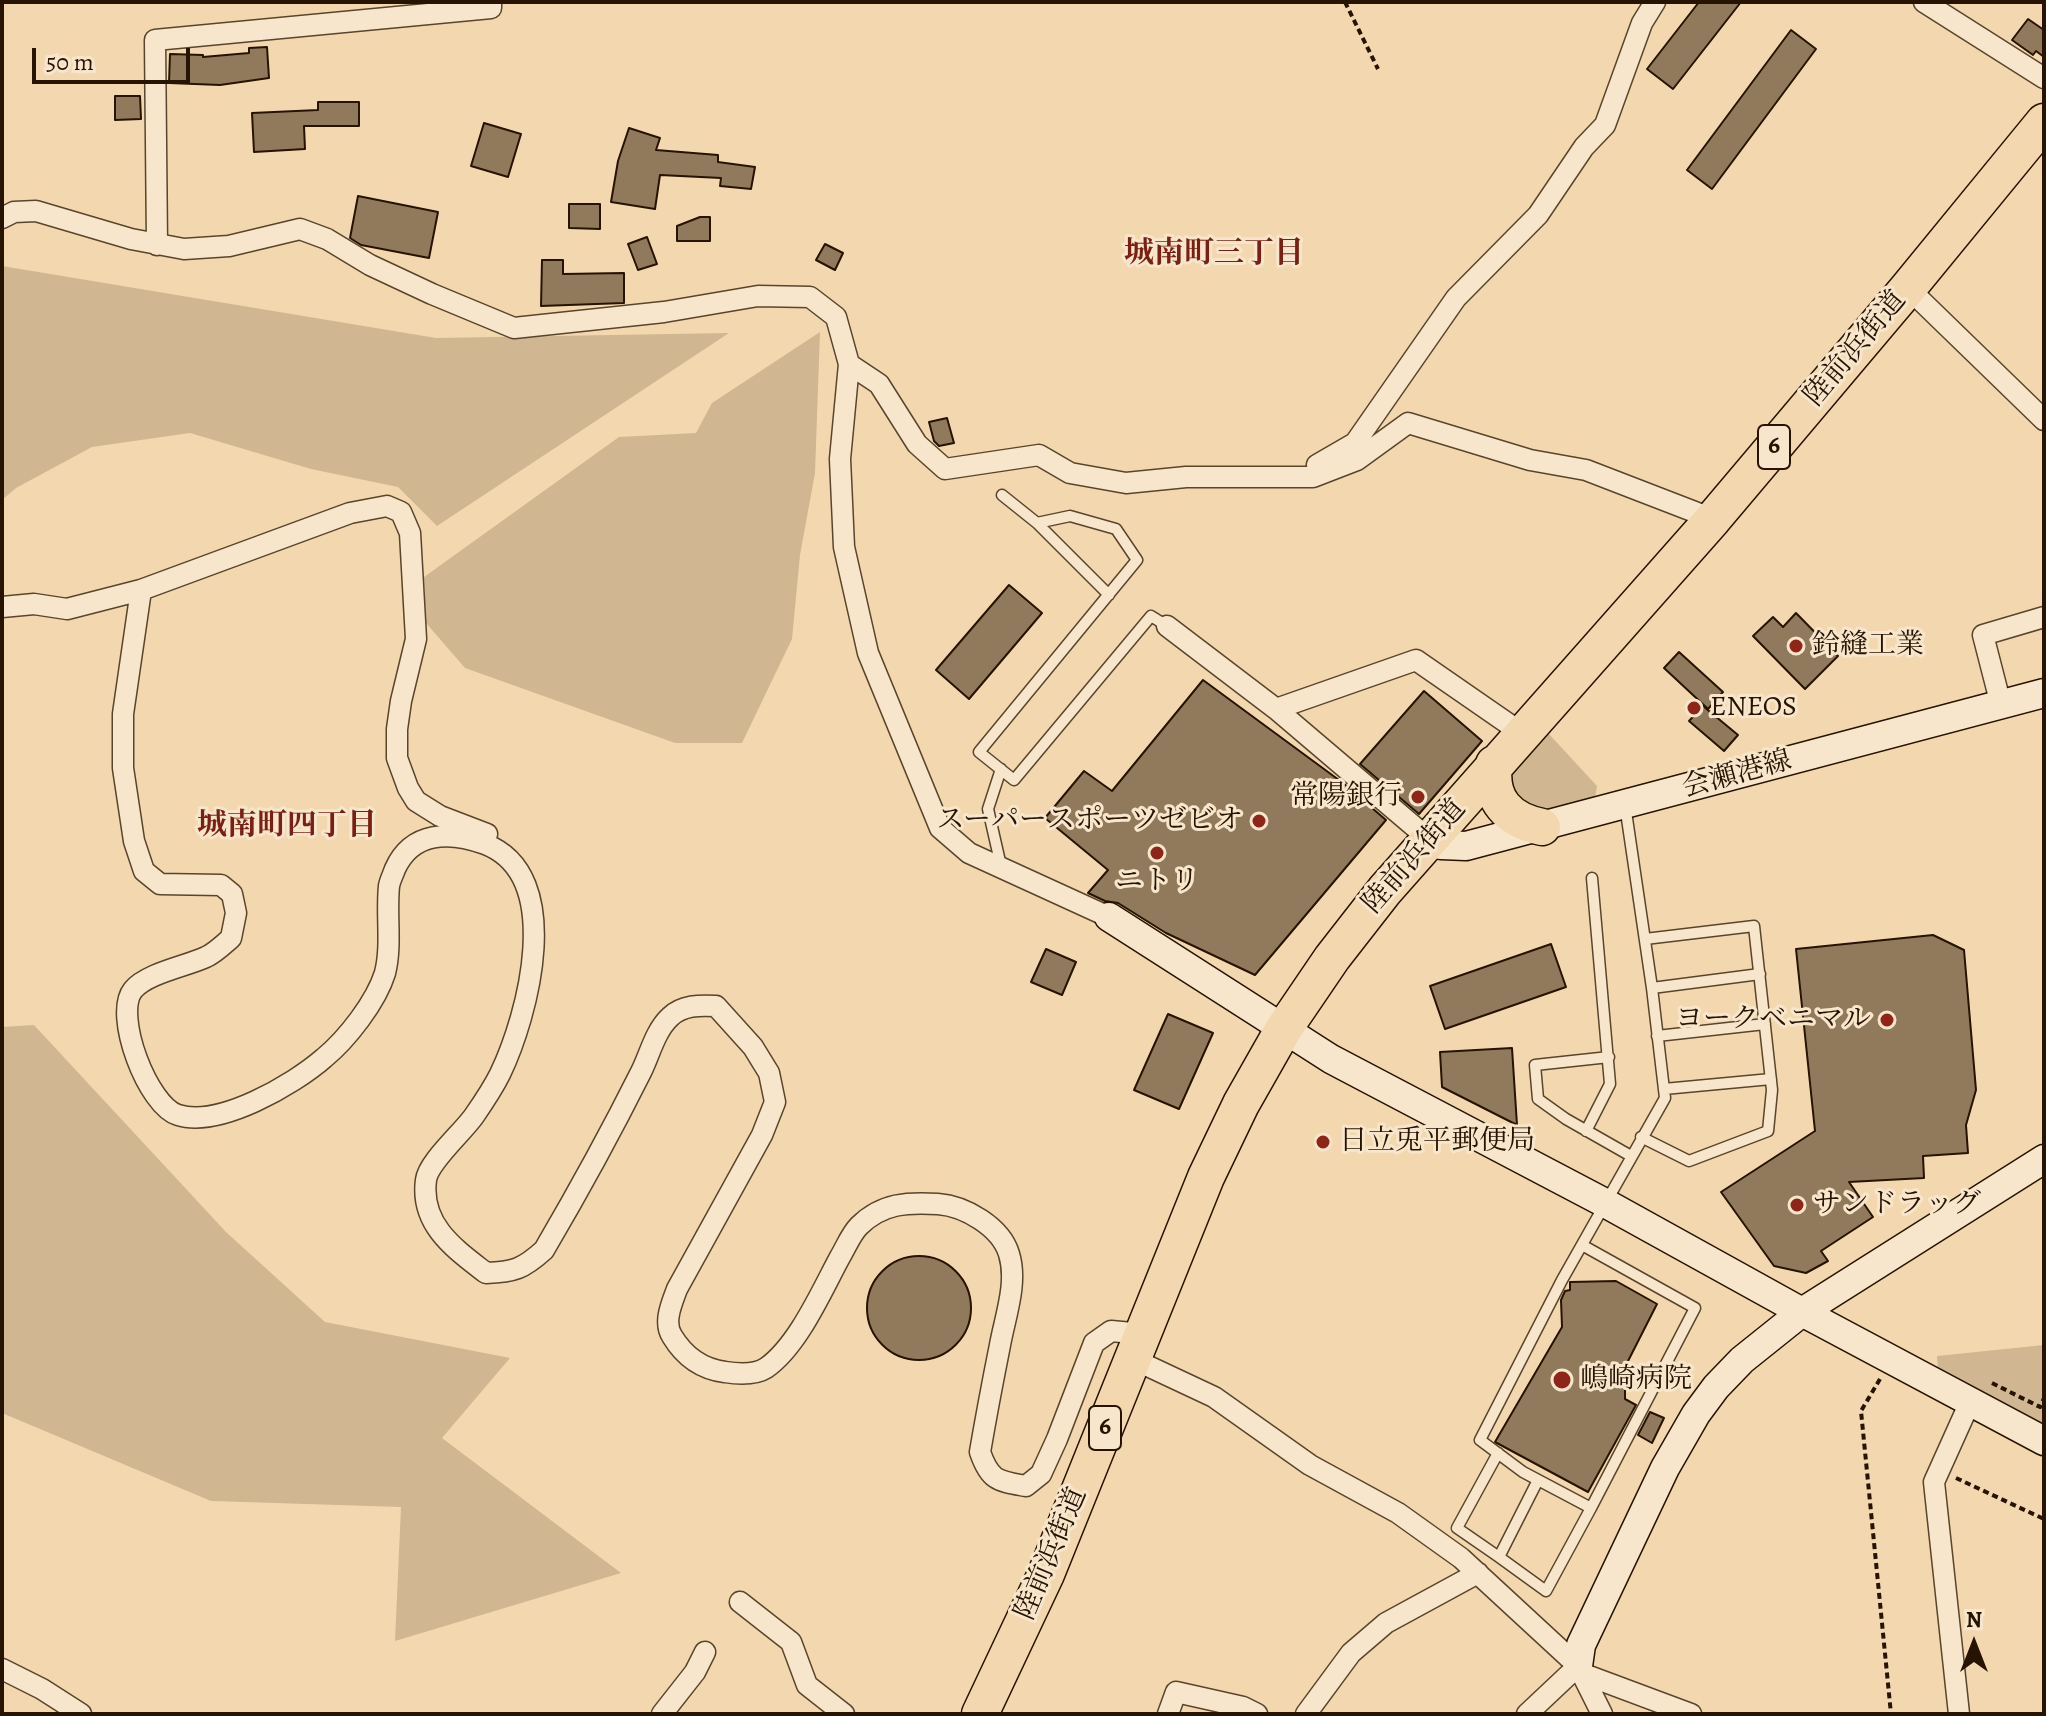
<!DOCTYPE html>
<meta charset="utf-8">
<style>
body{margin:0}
#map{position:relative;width:2046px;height:1716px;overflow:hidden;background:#f3d8af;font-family:Alegreya,serif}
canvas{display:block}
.frame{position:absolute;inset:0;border:4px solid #261301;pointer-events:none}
.north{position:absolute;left:1934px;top:1604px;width:80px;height:80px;-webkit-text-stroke:6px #f7e6cb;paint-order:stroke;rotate:0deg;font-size:22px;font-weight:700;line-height:32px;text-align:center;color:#261301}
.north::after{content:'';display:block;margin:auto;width:28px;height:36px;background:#261301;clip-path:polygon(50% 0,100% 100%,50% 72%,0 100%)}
.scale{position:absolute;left:32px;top:48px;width:158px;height:36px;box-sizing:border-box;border:4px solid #261301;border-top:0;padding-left:10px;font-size:24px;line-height:28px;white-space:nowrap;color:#261301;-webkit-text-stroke:6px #f7e6cb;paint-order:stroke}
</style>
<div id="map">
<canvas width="2046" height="1716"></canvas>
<div class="frame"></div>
<div class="north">N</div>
<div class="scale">50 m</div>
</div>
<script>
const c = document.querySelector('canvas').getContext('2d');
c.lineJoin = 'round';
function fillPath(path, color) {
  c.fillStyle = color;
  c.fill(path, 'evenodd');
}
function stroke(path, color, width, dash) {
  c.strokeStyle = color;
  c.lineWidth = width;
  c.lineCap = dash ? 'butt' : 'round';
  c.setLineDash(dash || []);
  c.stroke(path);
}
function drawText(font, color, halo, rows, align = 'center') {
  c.font = font + ' Alegreya,"Noto Serif JP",serif';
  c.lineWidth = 6;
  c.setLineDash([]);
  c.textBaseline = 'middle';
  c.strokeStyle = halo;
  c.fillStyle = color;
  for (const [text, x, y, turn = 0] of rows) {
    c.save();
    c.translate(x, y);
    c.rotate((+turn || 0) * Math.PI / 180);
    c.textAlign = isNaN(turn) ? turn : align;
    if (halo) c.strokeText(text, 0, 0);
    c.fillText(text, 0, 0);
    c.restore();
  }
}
fillPath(new Path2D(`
 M2,266L436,338L729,333L437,526L398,487L311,469L190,433L92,447L16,488L2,500Z
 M820,332L815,473L800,555L792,639L742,743H675L465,668L426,623L424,577L619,437L696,433L712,403Z
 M1549,734L1597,786L1594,804L1540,818L1514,800L1506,778Z
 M34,1025L226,1232L325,1322L510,1358L442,1438L621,1573L395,1641L401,1507L211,1501L2,1413V1027Z
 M2044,1345V1427L1938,1371L1937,1356Z`), '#d0b791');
const building = new Path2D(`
 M1699,2H1741L1673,89L1647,69Z
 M2028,19L2044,30V57L2036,51L2033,55L2012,40Z
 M1791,30L1816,49L1712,189L1687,170Z
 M267,47L269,78L220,85L169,83L170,54L203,55V57L249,53V48Z
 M115,96H140L141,119L115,120Z
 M318,102H359V126H304L305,149L254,152L252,113L318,110Z
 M484,123L521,134L508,177L471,166Z
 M629,128L660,138L656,150L718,155V162L755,167L751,189L720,186L721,178L660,175L655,209L611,202L618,161Z
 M358,196L438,212L429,258L361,245L350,238Z
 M569,204H600V229L569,228Z
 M700,217H710V241H677V226Z
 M647,237L657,264L638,270L628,244Z
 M825,244L843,253L835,270L816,260Z
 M542,260H563V274L624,273V303L541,306Z
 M947,418L954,443L939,446L934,441L929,422Z
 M1009,585L1042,613L969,699L936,670Z
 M1796,613L1838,656L1805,689L1753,636L1773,617L1783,627Z
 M1679,652L1723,692L1708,709L1664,668Z
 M1203,680L1343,783L1386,820L1255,975L1166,933L1118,903L1105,901L1088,893L1108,870L1045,818L1084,771L1112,791Z
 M1424,691L1482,741L1419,814L1360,764Z
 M1703,706L1738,735L1724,751L1689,721Z
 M1933,935L1964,950L1976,1090L1966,1125L1968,1153L1923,1156L1924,1178L1849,1182L1873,1217L1821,1251L1828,1261L1806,1273L1774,1266L1721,1192L1815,1131L1796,949Z
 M1551,944L1566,987L1445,1029L1430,986Z
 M1046,949L1076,962L1062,995L1031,982Z
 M1168,1014L1213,1033L1179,1109L1134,1090Z
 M1512,1048L1517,1125L1442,1087L1440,1052Z
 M867 1308a52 52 0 1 1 104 0a52 52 0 1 1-104 0Z
 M1616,1281L1657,1304L1625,1367V1399L1636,1405L1588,1492L1495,1442L1562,1327L1561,1300L1565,1291L1570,1290V1282Z
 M1650,1412L1664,1418L1652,1443L1638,1435Z`);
fillPath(building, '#91795b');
stroke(building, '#261301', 2);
const lane = new Path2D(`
 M1002,495L1037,523
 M1109,595L1037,523L1070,516L1116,529L1137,560L979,752L1014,780L1151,616L1167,626
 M1001,769L988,809L1001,866
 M1652,988L1760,974
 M1657,1036L1765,1024
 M1609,1057L1535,1065L1538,1099L1566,1119L1631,1156
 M1664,1089L1771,1079
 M1586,1131L1610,1084L1592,878
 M1641,1137L1689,1161L1768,1131L1772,1090L1754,926L1645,939
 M1582,1245L1695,1308L1591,1508L1523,1472L1480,1440L1562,1280L1665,1098L1652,988L1625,805
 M1498,1453L1457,1528L1499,1557
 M1538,1480L1499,1557L1546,1591L1591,1508`);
const street = new Path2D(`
 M1924,2L2044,78
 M2,218L14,212L36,211L131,239L184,249L229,246L300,229L327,239L370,265L432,294L514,328L664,312L758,296L810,297L836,317L849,364L840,459L844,547L868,653L940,828L969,853L1109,917
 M157,245L155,40L491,8V2
 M1908,288L2044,420
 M849,364L879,384L917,444L945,469L1039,455L1070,473L1126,483L1186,477H1313L1357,460L1408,423L1530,460L1586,470L1713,519
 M1317,465L1355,443L1456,298L1538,215L1584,147L1605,125L1642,23L1655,2
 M141,590L350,513L387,506L401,512L410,533L416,639L401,701L397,729V758L408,788L416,801L440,816L487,834
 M2,607L34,604L67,609L141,590L123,714V768L134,841L144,871L160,884L221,885L232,894L236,913L231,938C223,945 215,953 206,957C187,966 147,973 133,990C113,1015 148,1106 178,1115C219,1128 293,1085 324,1058C347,1039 376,1002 385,973C392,945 386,915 389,886C390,880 393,875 395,869C412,831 450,831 485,844C566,875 528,1016 500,1074C493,1088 483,1103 474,1116C463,1132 428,1162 426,1180C420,1225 455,1249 486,1273C514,1272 523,1269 544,1250C578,1192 611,1132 641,1072C650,1054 655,1031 670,1017C682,1005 700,1005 716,1006L753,1047L769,1073L775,1102L762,1135L677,1289C672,1303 663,1322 672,1336C684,1356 701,1369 725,1372C738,1374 755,1375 766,1368C798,1346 822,1290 840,1257C846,1247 851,1234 859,1226C882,1203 908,1202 938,1204C965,1206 1001,1227 1009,1254C1018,1283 1005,1317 1000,1345C993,1380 986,1417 980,1452C990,1481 998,1481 1026,1486L1041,1474L1057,1439L1094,1343L1111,1331L1143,1334
 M1167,626L1276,709L1430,840
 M2001,705L1983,635L2044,617
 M1276,709L1416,660L1523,734
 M1133,1359L1214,1397L1310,1465L1398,1513L1461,1558L1578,1666L1602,1714
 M740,1602L791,1642L807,1685L844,1714
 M2,1669L42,1689L81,1714
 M1581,1673L1691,1714
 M662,1714L695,1672L705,1652
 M1168,1714L1176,1692L1243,1707L1257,1714
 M1306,1714L1351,1653L1386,1623L1478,1573
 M1527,1714L1578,1666
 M1959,1714L1934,1482L1970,1402`);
const secondary = new Path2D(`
 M1430,840L1441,845L1466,846L2044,693
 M1109,917L1331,1059L1605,1203L1802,1312L2044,1441
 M1578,1666L1581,1645L1665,1468L1696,1414L1716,1387L1742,1360L1802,1312L2044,1159`);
const highway = new Path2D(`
 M1494,764C1489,800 1508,820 1542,827
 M980,1714L1046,1574L1206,1177L1241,1104L1283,1030L1332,958L1385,890L1713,519L1908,288L2044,122`);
stroke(lane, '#59442c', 13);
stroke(street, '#59442c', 23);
stroke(secondary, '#261301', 31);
stroke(highway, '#261301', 39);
stroke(new Path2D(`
 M1345,2L1378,69
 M1880,1379L1861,1411L1891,1714
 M1992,1383L2040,1407L2044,1398
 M1956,1478L2044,1519`), '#261301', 4, [6, 4]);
stroke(lane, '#f7e6cb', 10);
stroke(street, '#f7e6cb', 20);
stroke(secondary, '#f7e6cb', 28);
stroke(highway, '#f3d8af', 36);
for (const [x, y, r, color] of [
 [1796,646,8,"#8f2418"],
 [1694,708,8,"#8f2418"],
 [1418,797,8,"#8f2418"],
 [1259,821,8,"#8f2418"],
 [1157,853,8,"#8f2418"],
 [1887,1020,8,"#8f2418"],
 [1323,1142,8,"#8f2418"],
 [1797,1205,8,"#8f2418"],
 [1562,1380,10,"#8f2418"]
]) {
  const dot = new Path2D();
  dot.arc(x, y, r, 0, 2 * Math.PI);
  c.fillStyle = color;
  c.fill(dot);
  stroke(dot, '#f7e6cb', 3);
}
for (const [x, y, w] of [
 [1774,447,32],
 [1105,1428,32]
]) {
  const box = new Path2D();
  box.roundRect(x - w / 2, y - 22, w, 44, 6);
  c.fillStyle = '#f7e6cb';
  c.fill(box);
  stroke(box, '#261301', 2);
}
drawText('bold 26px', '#261301', null, [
 ["6",1774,447],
 ["6",1105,1428]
]);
drawText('28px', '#261301', '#f7e6cb', [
 ["陸前浜街道",1856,349,-50],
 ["会瀬港線",1737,775,-15],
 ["陸前浜街道",1415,857,-49],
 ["陸前浜街道",1052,1554,-67]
]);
drawText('28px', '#261301', '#f7e6cb', [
 ["鈴縫工業",1812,646],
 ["ENEOS",1710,708],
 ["常陽銀行",1402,797,"right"],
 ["スーパースポーツゼビオ",1243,821,"right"],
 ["ニトリ",1157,882,"center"],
 ["ヨークベニマル",1871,1020,"right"],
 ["日立兎平郵便局",1339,1142],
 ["サンドラッグ",1813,1205],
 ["嶋崎病院",1580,1380]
], 'left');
drawText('bold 30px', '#7a1f14', '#f7e6cb', [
 ["城南町三丁目",1214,255],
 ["城南町四丁目",287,827]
]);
</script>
